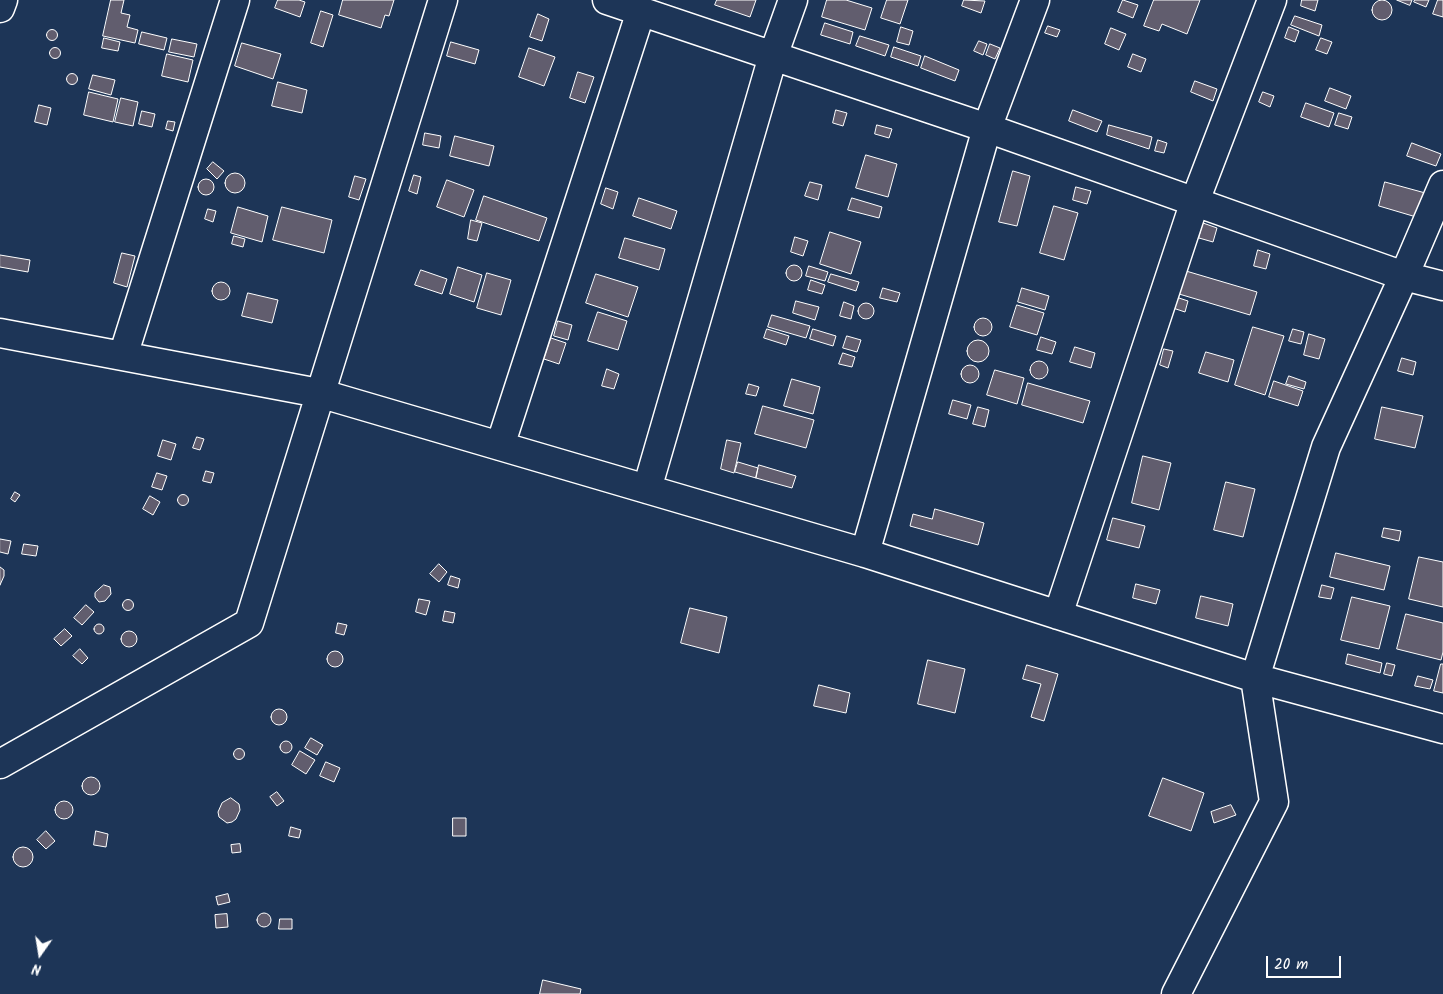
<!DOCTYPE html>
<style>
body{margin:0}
#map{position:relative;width:1443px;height:994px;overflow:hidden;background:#1d3557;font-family:Kalam,sans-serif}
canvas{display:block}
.north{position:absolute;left:15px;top:929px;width:50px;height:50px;-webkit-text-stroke:4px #1d3557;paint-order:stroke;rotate:193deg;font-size:14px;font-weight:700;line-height:20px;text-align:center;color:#fff}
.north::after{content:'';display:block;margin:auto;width:18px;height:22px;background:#fff;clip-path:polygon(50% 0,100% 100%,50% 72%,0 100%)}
.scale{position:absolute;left:1266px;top:956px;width:75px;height:22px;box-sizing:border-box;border:2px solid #fff;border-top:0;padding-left:6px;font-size:15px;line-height:18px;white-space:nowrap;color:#fff;-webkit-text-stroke:4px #1d3557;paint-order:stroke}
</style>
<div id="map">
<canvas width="1443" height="994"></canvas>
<div class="north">N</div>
<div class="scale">20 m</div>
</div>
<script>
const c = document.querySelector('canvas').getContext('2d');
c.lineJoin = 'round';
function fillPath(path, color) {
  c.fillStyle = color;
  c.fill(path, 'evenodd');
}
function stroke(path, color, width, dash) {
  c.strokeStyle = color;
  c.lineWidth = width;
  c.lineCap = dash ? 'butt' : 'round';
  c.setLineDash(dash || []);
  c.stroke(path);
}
const building = new Path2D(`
 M111,0H124L121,13L130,15L127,27L138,30L135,43L103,36Z
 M278,0H299L305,2L300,17L275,8Z
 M343,0H394L389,16L385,15L381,28L339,15Z
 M717,0H756L750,17L715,5Z
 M827,0H846L872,8L865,30L822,17Z
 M887,0H908L900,24L881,18Z
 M964,0L985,1L981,13L962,6Z
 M1123,0L1138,5L1133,18L1118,12Z
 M1154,0H1200L1187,34L1162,24L1159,31L1144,26Z
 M1302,0H1318L1315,11L1301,6Z
 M1397,0H1412L1410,5Z
 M1415,0H1429L1426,7L1414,2Z
 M1438,0H1443V17L1433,14Z
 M1372 10a10 10 0 1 1 20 0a10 10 0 1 1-20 0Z
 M321,11L333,15L323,47L311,43Z
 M538,14L549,19L542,41L530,37Z
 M1295,16L1322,25L1319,36L1291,25Z
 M825,23L853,32L850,44L821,35Z
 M1048,26L1060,30L1057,37L1045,33Z
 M901,27L913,31L909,45L897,42Z
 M1289,27L1299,31L1295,42L1285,38Z
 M1111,28L1126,34L1119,50L1105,44Z
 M46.5 35a5.5 5.5 0 1 1 11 0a5.5 5.5 0 1 1-11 0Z
 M142,32L167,38L164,50L139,44Z
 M860,36L889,45L885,56L856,46Z
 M104,38L120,42L118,51L102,48Z
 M1321,38L1332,42L1327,54L1316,50Z
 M172,39L197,44L194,57L169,52Z
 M979,41L987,44L983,55L974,51Z
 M451,42L479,50L475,64L447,56Z
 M242,43L281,54L273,79L235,66Z
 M990,44L1000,48L995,59L986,55Z
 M894,47L921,56L918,66L891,57Z
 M49.5 53a5.5 5.5 0 1 1 11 0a5.5 5.5 0 1 1-11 0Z
 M529,48L555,57L544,86L519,77Z
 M167,54L193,60L188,82L162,76Z
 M1133,54L1146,59L1141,72L1128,67Z
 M925,56L959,70L955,81L921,68Z
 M578,72L594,77L585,103L570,98Z
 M66.5 79a5.5 5.5 0 1 1 11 0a5.5 5.5 0 1 1-11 0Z
 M93,75L115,80L111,95L89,89Z
 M1195,81L1217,89L1213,101L1191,92Z
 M278,82L307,90L302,113L272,106Z
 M1330,88L1351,96L1346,109L1325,101Z
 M89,92L118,99L113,122L84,115Z
 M1263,92L1274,96L1270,107L1259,102Z
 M121,98L138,102L133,126L115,122Z
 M1306,103L1334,113L1329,127L1301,117Z
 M39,105L51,108L47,125L35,122Z
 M836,110L847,113L843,126L833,123Z
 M1073,110L1102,121L1097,132L1069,121Z
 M142,111L155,114L152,127L139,124Z
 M1339,113L1352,117L1348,129L1335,125Z
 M168,121L175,122L173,131L166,129Z
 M877,125L892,129L889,138L875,134Z
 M1109,125L1152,137L1149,149L1107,135Z
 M425,133L441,136L439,148L423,145Z
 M455,136L494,146L489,166L450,156Z
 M1158,140L1167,143L1164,153L1155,151Z
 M1412,143L1441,154L1436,166L1407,156Z
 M866,155L897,164L888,197L856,188Z
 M213,162L224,171L217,179L207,169Z
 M1013,171L1030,176L1017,226L999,222Z
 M225 183a10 10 0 1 1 20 0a10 10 0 1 1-20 0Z
 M414,175L421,177L417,194L409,191Z
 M355,176L366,179L359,200L349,197Z
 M198 187a8 8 0 1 1 16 0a8 8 0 1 1-16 0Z
 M447,180L474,190L464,217L437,207Z
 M810,182L822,185L818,200L805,196Z
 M1385,182L1429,194L1423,219L1379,206Z
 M1076,187L1091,191L1087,204L1073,200Z
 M606,188L618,192L613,209L601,204Z
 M484,196L547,218L539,241L476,220Z
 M639,198L677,211L671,229L633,216Z
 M852,198L882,207L879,218L848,210Z
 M1054,206L1078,213L1064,260L1040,253Z
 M238,207L268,216L262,242L231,233Z
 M282,207L332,220L324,253L273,240Z
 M208,209L216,211L213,222L205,219Z
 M471,220L482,223L477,241L468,239Z
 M1203,223L1217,228L1213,242L1199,238Z
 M830,232L861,242L851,274L820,264Z
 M234,236L245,239L243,247L232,244Z
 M795,237L808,241L803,256L791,252Z
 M625,238L665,249L659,270L619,258Z
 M1258,250L1270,254L1266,269L1254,266Z
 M122,253L135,256L127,287L114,283Z
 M0,255L30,260L28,272L0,267Z
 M786 273a8 8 0 1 1 16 0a8 8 0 1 1-16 0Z
 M809,266L828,272L825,281L806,276Z
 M458,267L482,275L474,302L450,294Z
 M421,270L447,279L442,294L415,285Z
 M1186,271L1257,292L1250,315L1179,294Z
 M487,273L511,280L501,315L477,308Z
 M596,274L638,287L628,317L586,303Z
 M831,274L859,282L856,291L828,282Z
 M811,280L825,285L822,294L808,290Z
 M212 291a9 9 0 1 1 18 0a9 9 0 1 1-18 0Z
 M883,288L900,293L897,302L880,298Z
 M1022,288L1049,296L1045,310L1018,302Z
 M248,293L278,300L272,323L242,316Z
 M1176,297L1188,301L1185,312L1173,308Z
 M796,301L819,307L815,320L793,313Z
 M844,302L854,306L851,319L840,316Z
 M858 311a8 8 0 1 1 16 0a8 8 0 1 1-16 0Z
 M1017,305L1044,313L1037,335L1010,327Z
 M598,312L627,321L618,350L588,341Z
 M772,315L810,326L806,338L768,327Z
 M974 327a9 9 0 1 1 18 0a9 9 0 1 1-18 0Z
 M558,321L572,325L568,340L554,336Z
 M1253,327L1284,336L1265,395L1235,385Z
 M767,329L789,336L786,345L764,338Z
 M813,329L836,336L833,346L810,339Z
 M1293,329L1304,332L1301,344L1289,341Z
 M1309,334L1325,339L1319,359L1304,355Z
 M847,336L861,340L857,352L843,348Z
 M1041,337L1056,342L1052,354L1037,350Z
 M551,338L566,343L559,364L544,359Z
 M967 351a11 11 0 1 1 22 0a11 11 0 1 1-22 0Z
 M1075,347L1095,353L1091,368L1070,362Z
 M1164,349L1173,351L1168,368L1160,365Z
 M1206,352L1234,360L1228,382L1199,373Z
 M843,353L855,357L852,367L839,364Z
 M1402,358L1416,362L1413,375L1398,371Z
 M1030 370a9 9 0 1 1 18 0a9 9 0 1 1-18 0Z
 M961 374a9 9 0 1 1 18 0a9 9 0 1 1-18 0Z
 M607,369L619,374L614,389L602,386Z
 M995,370L1024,378L1017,404L987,395Z
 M1289,376L1306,382L1304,389L1286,384Z
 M792,379L820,387L813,414L784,406Z
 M1274,381L1303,391L1298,406L1269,397Z
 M1028,383L1090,401L1083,423L1022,405Z
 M749,384L759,387L756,396L746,394Z
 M953,400L971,405L967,419L949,414Z
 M763,406L814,420L806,448L755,434Z
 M978,407L989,410L985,427L973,424Z
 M1382,407L1423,416L1415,448L1375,439Z
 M197,437L204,439L200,450L193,448Z
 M163,440L176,444L171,460L158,456Z
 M727,440L741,443L734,473L721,469Z
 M1143,456L1171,463L1159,510L1132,503Z
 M738,462L758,468L756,478L735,472Z
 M759,465L796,476L792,488L756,478Z
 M206,471L214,473L211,483L203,481Z
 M157,473L167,476L162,490L152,487Z
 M1226,482L1255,489L1243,537L1214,530Z
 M15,492L20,495L15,502L11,499Z
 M177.5 500a5.5 5.5 0 1 1 11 0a5.5 5.5 0 1 1-11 0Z
 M150,496L160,502L153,515L143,509Z
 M935,509L984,523L978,545L910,526L913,514L932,519Z
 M1113,518L1145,526L1139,548L1107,540Z
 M1384,528L1401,531L1399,541L1382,537Z
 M0,539L11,541L8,554L0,552Z
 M24,544L38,546L36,556L22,554Z
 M1336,553L1390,566L1384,590L1330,577Z
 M1419,557L1443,562V607L1409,599Z
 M439,564L447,572L439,582L430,574Z
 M0,567L4,570V576L0,585Z
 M451,576L460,579L458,588L448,585Z
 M1136,584L1160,590L1156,604L1133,598Z
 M104,585L110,587L111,594L105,601L99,602L95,597V593Z
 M1322,585L1334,588L1331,599L1319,597Z
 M1201,596L1233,604L1228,626L1196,618Z
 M1352,597L1390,606L1379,649L1341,640Z
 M419,599L430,601L426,615L416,612Z
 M122.5 605a5.5 5.5 0 1 1 11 0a5.5 5.5 0 1 1-11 0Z
 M86,605L94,612L82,625L74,618Z
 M690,608L727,617L719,653L681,643Z
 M445,611L455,613L453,623L443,621Z
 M1406,614L1443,623V652L1441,660L1397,649Z
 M338,623L347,625L344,635L336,633Z
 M94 629a5 5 0 1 1 10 0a5 5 0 1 1-10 0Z
 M65,629L72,636L61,646L54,639Z
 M121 639a8 8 0 1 1 16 0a8 8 0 1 1-16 0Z
 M80,649L88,658L82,664L73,656Z
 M327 659a8 8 0 1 1 16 0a8 8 0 1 1-16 0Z
 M1348,654L1382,663L1380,673L1346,664Z
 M928,660L965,669L955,713L918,704Z
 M1387,663L1395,665L1392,676L1384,674Z
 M1441,664H1443V693L1434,691Z
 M1027,665L1058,674L1044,721L1031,717L1041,684L1023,679Z
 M1418,676L1433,680L1430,689L1415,686Z
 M819,685L850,693L846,713L814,706Z
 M271 717a8 8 0 1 1 16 0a8 8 0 1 1-16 0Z
 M311,738L323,745L317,755L305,748Z
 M280 747a6 6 0 1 1 12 0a6 6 0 1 1-12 0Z
 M233.5 754a5.5 5.5 0 1 1 11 0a5.5 5.5 0 1 1-11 0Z
 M300,751L315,760L306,774L292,765Z
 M326,762L340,768L334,782L320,776Z
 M82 786a9 9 0 1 1 18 0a9 9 0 1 1-18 0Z
 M1163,778L1204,793L1191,831L1149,816Z
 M277,792L284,801L277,806L270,797Z
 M231,798L239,804L240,810L236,819L232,822L227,823L219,817L218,812L222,803Z
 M55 810a9 9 0 1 1 18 0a9 9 0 1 1-18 0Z
 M1231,805L1236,815L1214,823L1211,812Z
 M453,818H466V836H453Z
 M291,827L301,830L299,838L289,836Z
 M46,831L55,841L46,849L37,840Z
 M96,831L108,834L106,847L94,845Z
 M240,844L241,852L232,853L231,845Z
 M13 857a10 10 0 1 1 20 0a10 10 0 1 1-20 0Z
 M228,894L230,902L218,905L216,897Z
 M257 920a7 7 0 1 1 14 0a7 7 0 1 1-14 0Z
 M227,914L228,927L216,928L215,915Z
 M280,919H292V929H279Z
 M543,980L581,989L580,994H540Z`);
fillPath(building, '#615d6e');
stroke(building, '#fff', 1);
const minor = new Path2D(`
 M607,0L987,128L1404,276L1443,286
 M0,8L3,0
 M0,333L319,393L865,553L1255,678L1443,729
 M123,356L235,0
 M500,446L641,11
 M647,489L773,56L793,0
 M865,553L987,128L1035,0
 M1058,615L1195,201L1272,0
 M0,764L249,623L443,0
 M1176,994L1274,802L1255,678L1326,447L1404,276L1443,185`);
stroke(minor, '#fff', 31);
stroke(minor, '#1d3557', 28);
</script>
